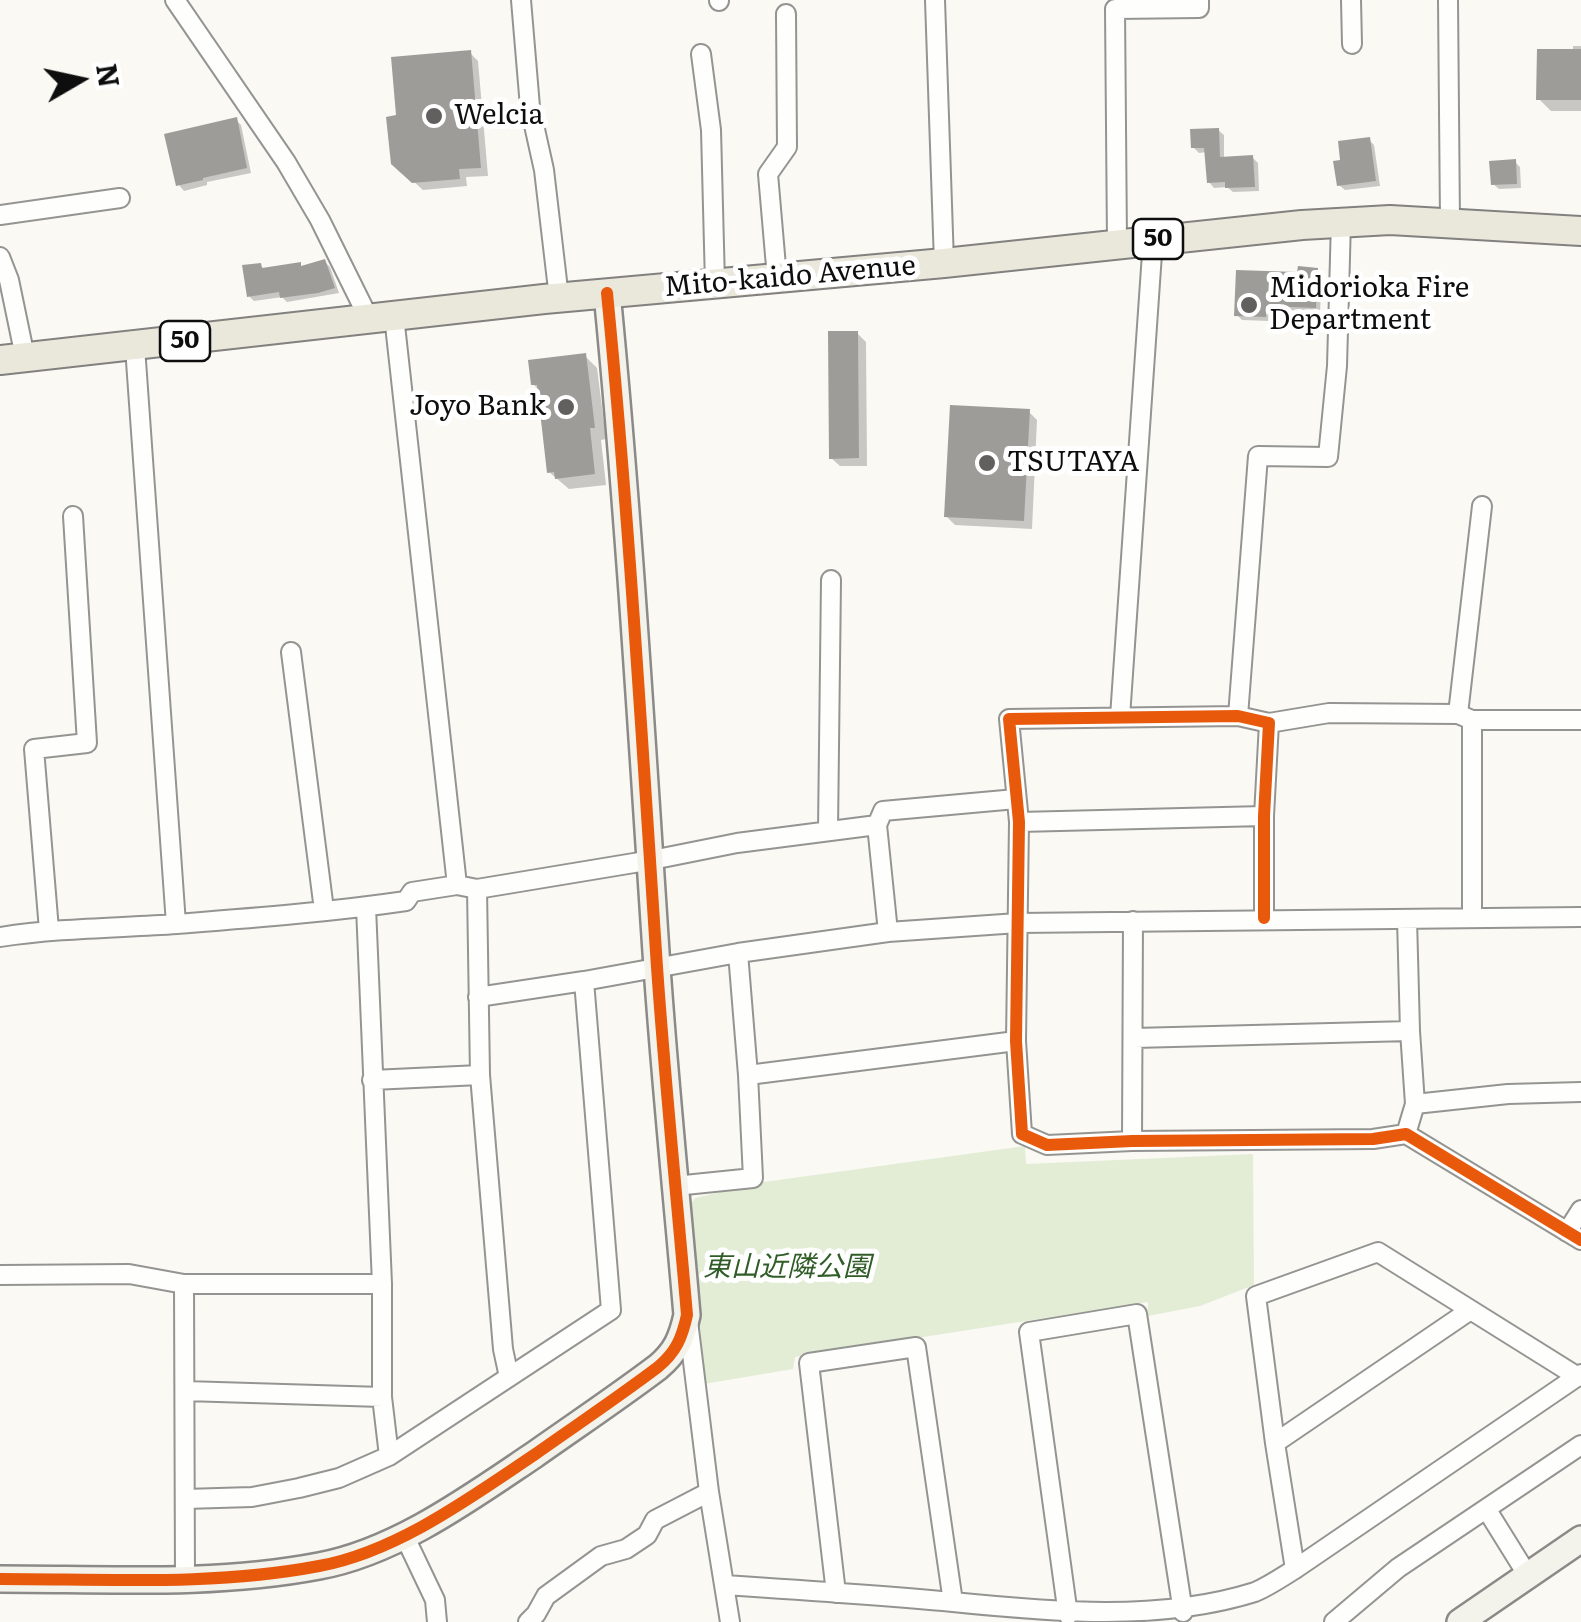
<!DOCTYPE html>
<meta charset="utf-8">
<style>
body{margin:0}
#map{position:relative;width:1581px;height:1622px;overflow:hidden;background:#faf9f4;font-family:Literata,serif}
canvas{display:block}
.north{position:absolute;left:30px;top:30px;width:100px;height:100px;-webkit-text-stroke:8px #fff;paint-order:stroke;rotate:81deg;font-size:28px;font-weight:700;line-height:40px;text-align:center;color:#0e0e0e}
.north::after{content:'';display:block;margin:auto;width:35px;height:45px;background:#0e0e0e;clip-path:polygon(50% 0,100% 100%,50% 72%,0 100%)}
</style>
<div id="map">
<canvas width="1581" height="1622"></canvas>
<div class="north">N</div>
</div>
<script>
const c = document.querySelector('canvas').getContext('2d');
c.lineJoin = 'round';
function fillPath(path, color) {
  c.fillStyle = color;
  c.fill(path, 'evenodd');
}
function stroke(path, color, width, dash) {
  c.strokeStyle = color;
  c.lineWidth = width;
  c.lineCap = dash ? 'butt' : 'round';
  c.setLineDash(dash || []);
  c.stroke(path);
}
function drawText(font, color, halo, rows, align = 'center') {
  c.font = font + ' Literata,"Noto Sans JP",serif';
  c.lineWidth = 10;
  c.setLineDash([]);
  c.textBaseline = 'middle';
  c.strokeStyle = halo;
  c.fillStyle = color;
  for (const [text, x, y, turn = 0] of rows) {
    c.save();
    c.translate(x, y);
    c.rotate((+turn || 0) * Math.PI / 180);
    c.textAlign = isNaN(turn) ? turn : align;
    if (halo) c.strokeText(text, 0, 0);
    c.fillText(text, 0, 0);
    c.restore();
  }
}
fillPath(new Path2D(`
 M1025,1146L1026,1164L1253,1154L1254,1285L1200,1306L1148,1316V1302L795,1357L793,1369L704,1384L688,1208L695,1198L764,1182Z`), '#e3edd6');
fillPath(new Path2D(`
 M1573,46H1581V111H1551L1539,99L1573,51Z
 M470,53L478,61L488,176L466,177L467,186L423,190L403,172L399,117Z
 M236,120L241,125L251,173L207,182V185L184,191L179,185Z
 M1218,130L1224,135V159L1252,157L1258,163L1259,191L1233,192L1227,187L1214,188L1209,182L1207,152L1199,153L1193,147Z
 M1369,140L1374,145L1380,186L1345,190L1339,185L1343,162Z
 M1515,162L1520,167L1521,188L1499,189L1493,184Z
 M325,262L330,267L339,293L287,302L282,297L254,301L249,296L260,265L265,270L303,268Z
 M1317,270L1322,275L1320,312L1270,310V321L1242,320L1237,315L1300,275Z
 M857,333L866,342L867,466H840L831,458Z
 M585,356L597,368L606,439L601,440L606,485L569,489L549,472L540,391L533,384Z
 M1029,412L1037,420L1032,529L955,525L946,516Z`), '#0003');
fillPath(new Path2D(`
 M1537,49H1581V100H1536Z
 M471,50L481,168L459,169L460,179L412,183L391,164L386,117L396,115L391,57Z
 M237,117L247,168L203,178V180L176,186L164,134Z
 M1219,128L1220,157L1253,155L1255,187L1225,188V182L1207,183L1204,148H1191L1190,129Z
 M1370,137L1376,181L1337,186L1333,161L1340,160L1338,141Z
 M1516,159L1517,184L1491,185L1489,161Z
 M325,259L335,288L318,293L280,298L279,292L247,297L242,265L261,263L262,268L301,262V266Z
 M1298,266L1318,268L1316,308L1266,306V317L1234,316L1236,270L1297,272Z
 M828,331H858L859,458L829,459Z
 M586,353L595,428H590L595,474L555,479L554,472L547,473L537,385H531L528,360Z
 M950,405L1030,409L1024,521L944,517Z`), '#9e9c99');
const street = new Path2D(`
 M175,0L286,162L320,220L369,319
 M521,0L530,107L544,170L559,298
 M719,0V1
 M935,0L944,263
 M1351,0L1352,44
 M1448,0L1450,222
 M701,54L711,130L715,284
 M0,215L120,198
 M1117,243L1115,9L1199,8V0
 M0,257L9,280L25,357
 M777,278L768,174L787,147L786,14
 M394,316L457,885
 M135,347L176,924
 M291,652L324,910
 M1458,714L1482,506
 M1238,716L1258,456L1328,457L1337,366L1341,221
 M1120,717L1153,239
 M1269,723L1329,713L1458,714L1472,720H1581
 M1019,822L1264,816
 M828,830L831,580
 M477,889L480,1075L503,1349L509,1377
 M366,907L382,1284V1397L389,1456
 M1472,917V720
 M1264,918V816L1269,723L1238,716L1009,719L1019,822L1016,1041L1022,1134L1047,1145L1132,1141L1373,1139L1406,1134L1581,1240
 M49,930L34,749L87,743L73,516
 M888,932L877,825L883,811L1016,799
 M0,937C59,928 117,928 177,924C253,918 331,912 406,901L412,892L457,885L477,889L652,860L737,843L877,825
 M478,997L584,981L738,953L888,932L1018,923L1581,917
 M1134,1038L1410,1031
 M748,1075L1016,1041
 M372,1080L480,1075
 M1415,1104L1508,1094L1581,1092
 M1406,1134L1415,1104L1410,1031L1407,919
 M1132,1141L1133,921
 M675,1186L753,1178L748,1075L738,953
 M1567,1232L1581,1210
 M0,1275L129,1274L184,1284H382
 M184,1284L185,1580
 M688,1321L709,1492L730,1622
 M185,1391L382,1397
 M1275,1443L1256,1296L1378,1252L1578,1377
 M185,1499L252,1497L299,1488L339,1478L389,1456L611,1310L584,981
 M1487,1510L1528,1576
 M404,1535L435,1600L437,1622
 M1295,1569L1275,1443L1469,1311
 M725,1585C801,1590 877,1595 953,1602C1052,1612 1160,1622 1255,1592C1269,1586 1282,1577 1295,1569L1581,1374
 M836,1593L809,1363L916,1347L953,1602
 M1068,1615L1029,1332L1137,1314L1183,1612
 M528,1622L536,1614L546,1596L601,1556L626,1549L647,1535L655,1520L709,1492
 M1334,1622L1398,1568L1581,1445`);
const secondary = new Path2D(`
 M0,1579C106,1579 214,1586 319,1566C396,1552 470,1498 534,1455C575,1426 617,1398 658,1367C676,1352 682,1338 687,1315C677,1199 665,1083 657,967C642,742 629,517 607,293
 M1460,1622L1581,1539`);
const primary = new Path2D(`
 M0,360L544,299L944,263L1302,225L1390,220L1581,231`);
stroke(street, '#949492', 22);
stroke(secondary, '#8b8a88', 30);
stroke(primary, '#82817f', 32);
stroke(street, '#fefefd', 18);
stroke(secondary, '#f4f3eb', 25);
stroke(primary, '#eae7db', 28);
stroke(new Path2D(`
 M1264,918V816L1269,723L1238,716L1009,719L1019,822L1016,1041L1022,1134L1047,1145L1132,1141L1373,1139L1406,1134L1581,1240
 M0,1579C106,1579 214,1586 319,1566C396,1552 470,1498 534,1455C575,1426 617,1398 658,1367C676,1352 682,1338 687,1315C677,1199 665,1083 657,967C642,742 629,517 607,293`), '#e8590c', 12);
for (const [x, y, r, color] of [
 [434,116,10,"#61605e"],
 [1249,305,10,"#61605e"],
 [566,407,10,"#61605e"],
 [987,463,10,"#61605e"]
]) {
  const dot = new Path2D();
  dot.arc(x, y, r, 0, 2 * Math.PI);
  c.fillStyle = color;
  c.fill(dot);
  stroke(dot, '#fff', 4);
}
for (const [x, y, w] of [
 [1158,239,50],
 [185,341,50]
]) {
  const box = new Path2D();
  box.roundRect(x - w / 2, y - 20, w, 40, 8);
  c.fillStyle = '#fff';
  c.fill(box);
  stroke(box, '#0e0e0e', 2.5);
}
drawText('bold 25px', '#0e0e0e', null, [
 ["50",1158,239],
 ["50",185,341]
]);
drawText('28px', '#0e0e0e', '#fff', [
 ["Welcia",454,116],
 ["Midorioka Fire",1269,289],
 ["Department",1269,321],
 ["Joyo Bank",546,407,"right"],
 ["TSUTAYA",1007,463]
], 'left');
drawText('28px', '#0e0e0e', '#fff', [
 ["Mito-kaido Avenue",790,277,-5]
]);
drawText('italic 28px', '#305d27', '#fff', [
 ["東山近隣公園",787,1268]
]);
</script>
